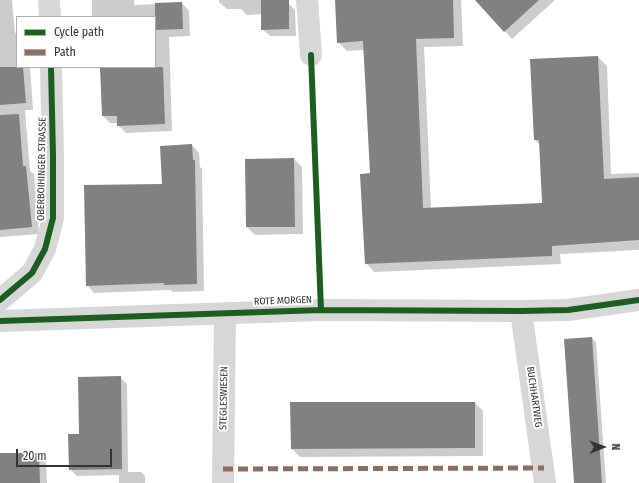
<!DOCTYPE html>
<style>
body{margin:0}
#map{position:relative;width:639px;height:483px;overflow:hidden;background:#fff;font-family:"Fira Sans Condensed",sans-serif}
canvas{display:block}
.legend{position:absolute;left:16px;top:16px;width:140px;height:52px;box-sizing:border-box;background:#fff;border:1px solid #adadad;margin:0;padding:5px 7px;list-style:none;font-size:12px;color:#333}
.legend li{display:flex;align-items:center;gap:8px;height:20px}
.legend b{width:20px;border:1px solid #adadad}
.north{position:absolute;left:583px;top:427px;width:40px;height:40px;-webkit-text-stroke:3px #fff;paint-order:stroke;rotate:89deg;font-size:11px;font-weight:700;line-height:16px;text-align:center;color:#333}
.north::after{content:'';display:block;margin:auto;width:14px;height:18px;background:#333;clip-path:polygon(50% 0,100% 100%,50% 72%,0 100%)}
.scale{position:absolute;left:16px;top:449px;width:96px;height:18px;box-sizing:border-box;border:2px solid #333;border-top:0;padding-left:5px;font-size:12px;line-height:14px;white-space:nowrap;color:#333;-webkit-text-stroke:3px #fff;paint-order:stroke}
</style>
<div id="map">
<canvas width="639" height="483"></canvas>
<ul class="legend">
<li><b style="height:5px;background:#1b5e20"></b>Cycle path</li>
<li><b style="height:5px;background:#8d6e63"></b>Path</li>
</ul>
<div class="north">N</div>
<div class="scale">20 m</div>
</div>
<script>
const c = document.querySelector('canvas').getContext('2d');
c.lineJoin = 'round';
function fillPath(path, color) {
  c.fillStyle = color;
  c.fill(path, 'evenodd');
}
function stroke(path, color, width, dash) {
  c.strokeStyle = color;
  c.lineWidth = width;
  c.lineCap = dash ? 'butt' : 'round';
  c.setLineDash(dash || []);
  c.stroke(path);
}
function drawText(font, color, halo, rows, align = 'center') {
  c.font = font + ' "Fira Sans Condensed",sans-serif';
  c.lineWidth = 4;
  c.setLineDash([]);
  c.textBaseline = 'middle';
  c.strokeStyle = halo;
  c.fillStyle = color;
  for (const [text, x, y, turn = 0] of rows) {
    c.save();
    c.translate(x, y);
    c.rotate((+turn || 0) * Math.PI / 180);
    c.textAlign = isNaN(turn) ? turn : align;
    if (halo) c.strokeText(text, 0, 0);
    c.fillText(text, 0, 0);
    c.restore();
  }
}
fillPath(new Path2D(`
 M0,0H12L15,33H17V67H30L33,110H25L30,171L34,174L39,234L0,237Z
 M92,0H134V5L182,3L189,11L190,36L169,37L172,131L126,133L118,125V123H110L103,116L101,67H155V17H93L92,16Z
 M219,0H283L288,3L295,10L296,36H270L262,29V14L247,15L241,9H227L219,2Z
 M336,0H461L463,46L424,47L431,208L543,204L540,145L535,140L598,57L607,66L611,174L639,173V250L560,254L561,264L374,272L366,263L371,174L364,50L347,51L338,42Z
 M477,0H555L512,39Z
 M192,145L199,153L200,167L202,169L204,291L172,292L171,290L94,293L87,285L163,185Z
 M294,159L302,167L303,234L255,235L247,227Z
 M592,338L596,342L606,483H575Z
 M120,377L127,384L128,472H141L145,476V483H119V475L77,476L70,469L80,435Z
 M291,403H475L483,411V456L300,457L292,449Z
 M0,454H39L46,461L47,483H0Z`), '#0003');
fillPath(new Path2D(`
 M261,0H289V29L261,30Z
 M335,0H453L454,38L416,39L423,208L542,203L539,140H534L530,59L598,56L604,179L639,177V240L552,246V256L365,264L360,174L370,173L363,41L337,43Z
 M475,0H539L504,32Z
 M182,2L183,29L155,30V3Z
 M0,67H23L26,103L0,105Z
 M100,67H163L165,124L117,126V116H102Z
 M19,114L23,166H26L32,227L0,230V115Z
 M192,144L193,160H195L197,284L164,285V283L86,286L84,185L162,184L160,146Z
 M294,158L295,227H246L245,159Z
 M592,337L602,483H574L564,339Z
 M121,376L122,469L69,470L68,434H79L78,377Z
 M290,402H475V448L291,449Z
 M0,453H39L40,483H0Z`), '#818181');
stroke(new Path2D(`
 M49,0L50,17
 M307,0L311,55
 M0,300L32,273L45,249L53,218V156L51,67
 M521,311L545,483
 M0,321L321,310L521,311L568,310L639,300
 M223,483L225,313`), '#d7d7d7', 22);
stroke(new Path2D(`
 M223,469L544,468`), '#8d6e63', 5, [10, 5]);
stroke(new Path2D(`
 M311,55L321,310
 M0,300L32,273L45,249L53,218V156L51,67
 M0,321L321,310L521,311L568,310L639,300`), '#1b5e20', 6);
drawText('10px', '#333', '#fff', [
 ["OBERBOIHINGER STRASSE",42,169,-89],
 ["ROTE MORGEN",283,301,-2],
 ["BUCHHARTWEG",534,397,82],
 ["STEGLESWIESEN",224,398,-89]
]);
</script>
